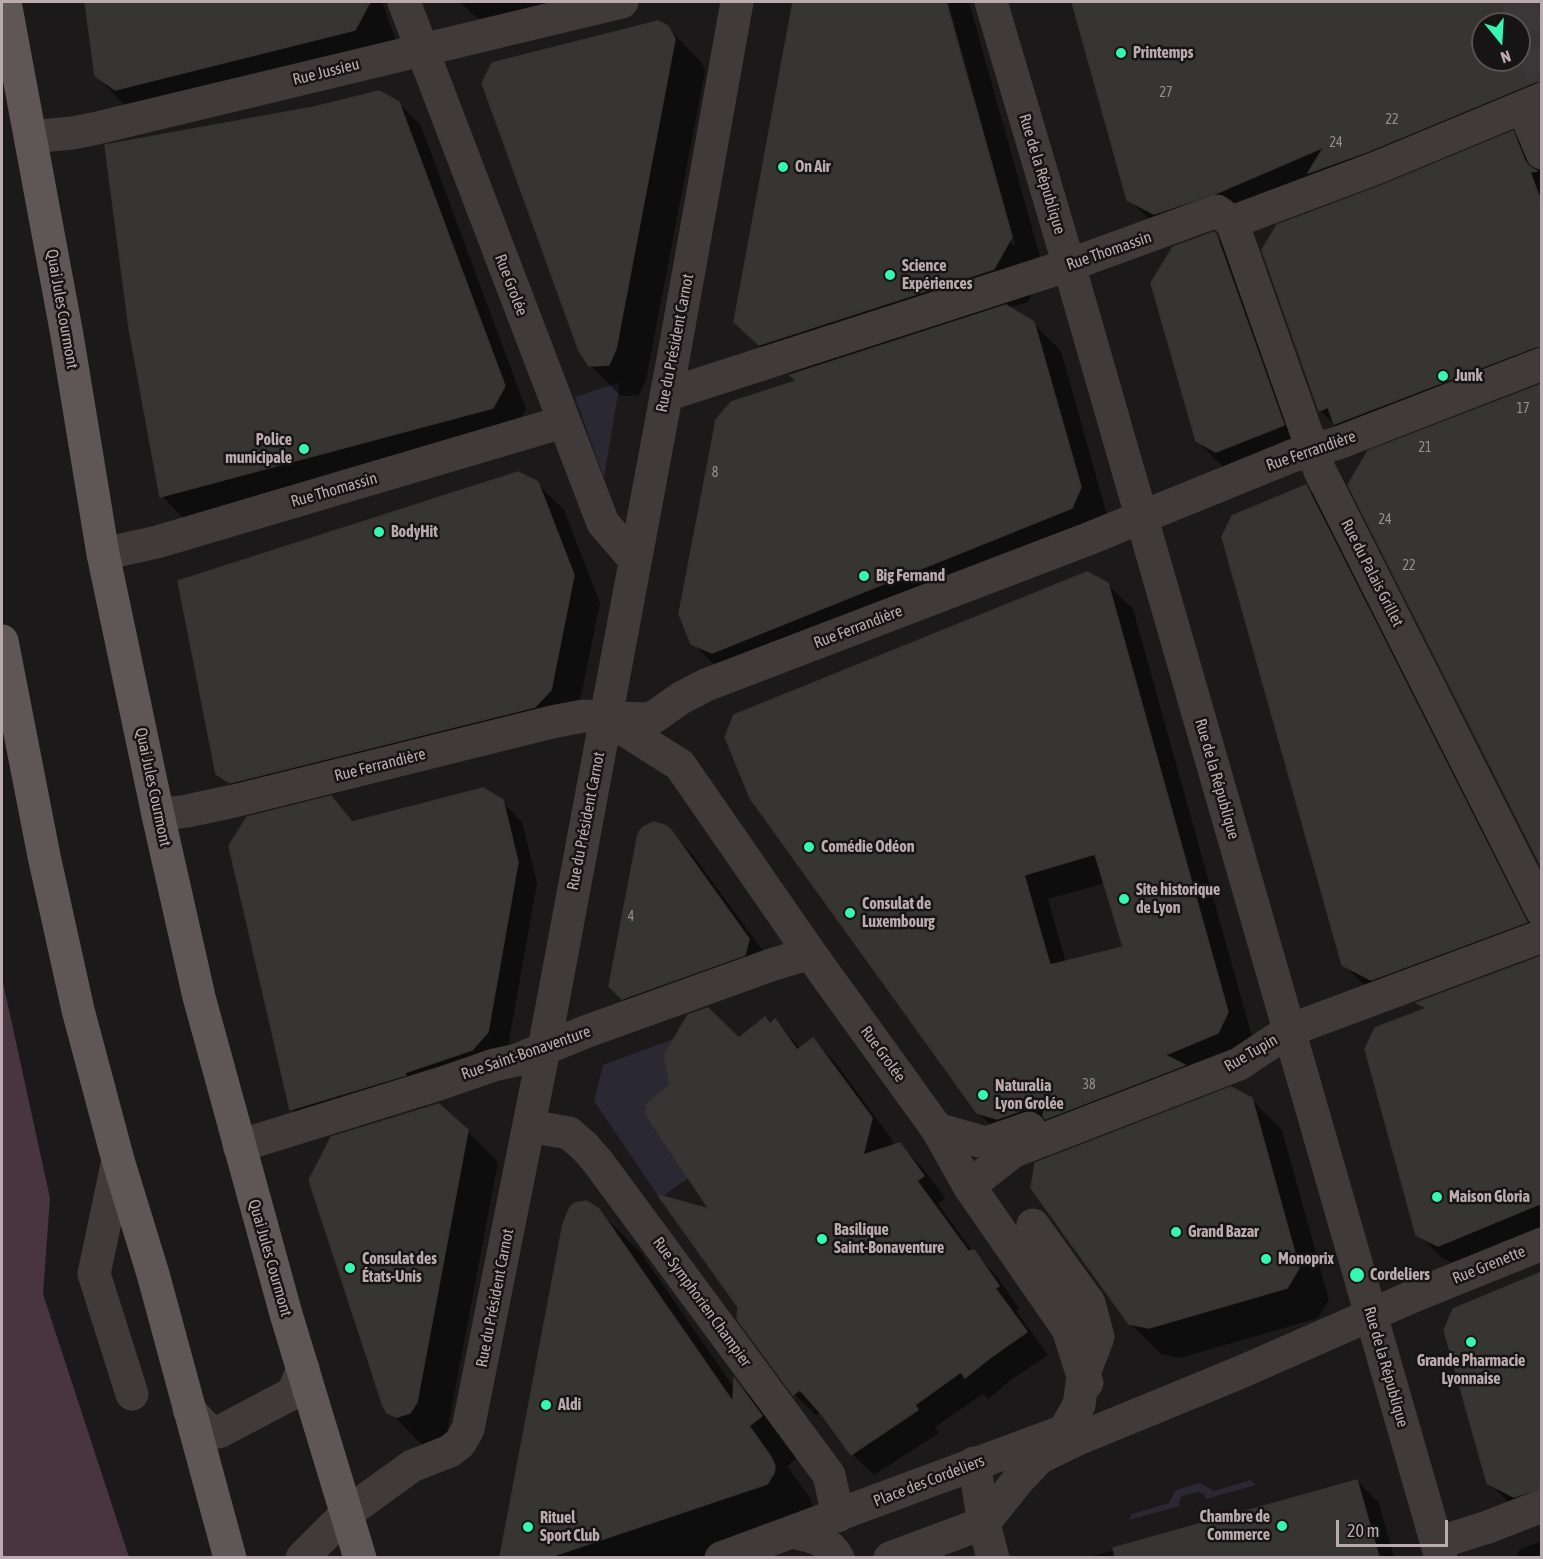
<!DOCTYPE html>
<meta charset="utf-8">
<style>
body{margin:0}
#map{position:relative;width:1543px;height:1559px;overflow:hidden;background:#1b1919;font-family:"Asap Condensed",sans-serif}
canvas{display:block}
.frame{position:absolute;inset:0;border:3px solid #bbabb0;pointer-events:none}
.north{position:absolute;left:1471px;top:12px;width:60px;height:60px;box-sizing:border-box;background:#161414;border:2px solid #585052;border-radius:50%;rotate:162deg;font-size:16px;font-weight:700;line-height:24px;text-align:center;color:#bbabb0}
.north::after{content:'';display:block;margin:auto;width:21px;height:27px;background:#36f6b3;clip-path:polygon(50% 0,100% 100%,50% 72%,0 100%)}
.scale{position:absolute;left:1336px;top:1520px;width:112px;height:27px;box-sizing:border-box;border:3px solid #bbabb0;border-top:0;padding-left:8px;font-size:18px;line-height:21px;white-space:nowrap;color:#bbabb0;-webkit-text-stroke:4px #161414;paint-order:stroke}
</style>
<div id="map">
<canvas width="1543" height="1559"></canvas>
<div class="frame"></div>
<div class="north">N</div>
<div class="scale">20 m</div>
</div>
<script>
const c = document.querySelector('canvas').getContext('2d');
c.lineJoin = 'round';
function fillPath(path, color) {
  c.fillStyle = color;
  c.fill(path, 'evenodd');
}
function stroke(path, color, width, dash) {
  c.strokeStyle = color;
  c.lineWidth = width;
  c.lineCap = dash ? 'butt' : 'round';
  c.setLineDash(dash || []);
  c.stroke(path);
}
function drawText(font, color, halo, rows, align = 'center') {
  c.font = font + ' "Asap Condensed",sans-serif';
  c.lineWidth = 5;
  c.setLineDash([]);
  c.textBaseline = 'middle';
  c.strokeStyle = halo;
  c.fillStyle = color;
  for (const [text, x, y, turn = 0] of rows) {
    c.save();
    c.translate(x, y);
    c.rotate((+turn || 0) * Math.PI / 180);
    c.textAlign = isNaN(turn) ? turn : align;
    if (halo) c.strokeText(text, 0, 0);
    c.fillText(text, 0, 0);
    c.restore();
  }
}
fillPath(new Path2D(`
 M620,382L604,478L575,397Z
 M673,1039L670,1044L675,1049L672,1069L666,1072L668,1077L673,1075L681,1085L652,1106L649,1101L645,1104L648,1109L643,1112L646,1117L651,1114L670,1140L665,1144L668,1148L673,1144L694,1174L663,1196L657,1194L594,1101L603,1065Z
 M1251,1480L1256,1485L1206,1499L1205,1495L1199,1492L1182,1496L1179,1502L1180,1506L1129,1520L1132,1514L1169,1503L1176,1490L1200,1483L1214,1491Z`), '#2a2833');
fillPath(new Path2D(`
 M2,978L50,1198L43,1294L129,1557H2Z`), '#493540');
fillPath(new Path2D(`
 M87,2H382L396,40L127,107L96,76Z
 M460,2H595L495,27L475,16Z
 M795,2H945L1012,245L1015,244L948,2H969L1044,271L1028,302L1009,308L1033,323L1061,351L1107,515L720,670L692,643L799,381L769,355L735,322Z
 M1073,2H1542V85L1234,209L1172,230L1146,216L1128,199ZM1483,24H1519V60H1483Z
 M671,31L702,63L705,71L646,380L639,395L621,396L590,365Z
 M399,103L421,126L526,409L515,430L184,519L162,496Z
 M1512,133L1537,158L1542,167V378L1344,435L1320,410L1384,187Z
 M1214,234L1246,266L1313,455L1228,472L1197,441Z
 M537,483L564,510L600,603L577,716L245,800L218,773Z
 M1306,487L1333,514L1542,927L1371,992L1343,964Z
 M1107,584L1133,609L1252,1037L1243,1058L1003,1137L978,1112L751,797ZM1105,883L1125,948L1066,963L1048,899Z
 M330,798L354,823L502,802L522,822L537,883L507,1052L311,1129L292,1110L231,846Z
 M666,828L692,854L771,962L632,1008L610,986Z
 M1542,975V1235L1462,1268L1441,1257L1418,1234Z
 M775,1021L801,1049L813,1040L835,1062L893,1141L892,1147L899,1144L921,1166L945,1198L938,1204L973,1252L995,1274L1019,1308L1016,1311L1048,1355L1012,1379L988,1399L983,1394L935,1427L939,1433L874,1475L852,1454L821,1412L816,1415L794,1394L739,1307L712,1212L739,1040L771,1025Z
 M1251,1099L1282,1130L1329,1300L1318,1318L1180,1358L1161,1354L1130,1323Z
 M467,1131L498,1162L447,1433L444,1441L423,1446L392,1414Z
 M601,1213L641,1253L735,1389V1381L773,1419L800,1456L787,1466L810,1498L813,1507L806,1523L704,1558L507,1557L504,1545Z
 M1542,1275V1519L1512,1506L1488,1482Z
 M1357,1481L1379,1503L1394,1558H1086Z
 M1542,1541V1558H1515L1520,1549Z`), '#0007');
const building = new Path2D(`
 M85,2H370L355,30L115,90L95,76Z
 M793,2H946L1012,237L994,269L759,345L734,322Z
 M1072,2H1542V81L1535,82L1369,151L1308,173L1324,147L1217,193L1154,214L1127,200ZM1483,24H1519V60H1483Z
 M658,21L668,26L675,39L616,349L609,365L589,366L579,351L482,83L492,63Z
 M379,91L399,102L505,386L493,408L160,497L129,328L105,145L314,107Z
 M1513,131L1525,161L1530,167L1537,171L1530,172L1542,204V346L1535,347L1334,424L1328,407L1319,411L1262,250L1277,225L1383,185Z
 M1214,232L1216,234L1284,425L1216,452L1196,441L1151,283L1173,247Z
 M1006,305L1034,322L1081,487L1072,508L712,653L691,644L679,614L716,420L731,402L796,381L790,375Z
 M1542,384V868L1348,485L1368,451Z
 M518,472L538,482L574,575L551,690L535,707L230,783L216,774L178,581Z
 M1306,485L1527,922L1371,980L1342,965L1222,537L1232,516Z
 M1087,572L1108,583L1228,1012L1218,1033L1165,1055L1185,1065L1045,1119L1043,1116L1045,1102L997,1119L977,1113L750,798L725,737L734,715ZM1095,854L1123,947L1050,965L1024,875Z
 M483,788L503,800L518,862L488,1032L472,1050L404,1073L406,1075L290,1110L229,846L247,817L331,796L352,822Z
 M654,822L667,826L671,830L749,939L745,955L622,999L609,986L638,834L643,827Z
 M1542,956V1203L1438,1246L1416,1235L1365,1049L1375,1028L1427,1008L1416,1003Z
 M708,1008L739,1038L765,1017L770,1024L775,1019L797,1050L813,1038L872,1118L863,1155L900,1143L924,1176L917,1181L968,1251L974,1250L999,1286L995,1288L1027,1332L990,1358L965,1378L961,1372L915,1405L918,1410L851,1455L823,1416L800,1390L793,1395L737,1319L738,1307L658,1195L709,1209L644,1112L648,1109L645,1105L670,1085L664,1055L688,1015Z
 M1231,1087L1252,1098L1299,1268L1287,1288L1149,1328L1129,1324L1031,1188L1035,1163Z
 M439,1104L468,1130L417,1402L410,1413L397,1417L387,1413L383,1406L309,1180L331,1137Z
 M586,1201L599,1209L733,1402L734,1378L762,1416L749,1426L771,1457L775,1466L774,1473L767,1484L550,1557H500L563,1224L570,1207L575,1203Z
 M1542,1272V1488L1514,1497L1487,1483L1444,1330L1453,1309Z
 M1357,1480L1379,1557H1115L1113,1548Z`);
fillPath(building, '#373434');
stroke(building, '#373333', 1.5);
stroke(new Path2D(`
 M1519,2L1542,76`), '#3b3637', 33, [33, 16]);
stroke(new Path2D(`
 M404,2L603,523L635,560
 M991,2L1069,265L1441,1558
 M1523,107L1542,153
 M30,137L72,133L93,129L622,2
 M1232,222L1320,471L1542,911
 M1232,222L1376,168L1542,99
 M666,395L1069,265L1217,211L1232,222
 M103,554L157,542L563,422
 M606,718L680,765L810,953L937,1129L969,1186L1068,1329L1083,1376L1079,1405L1064,1431L1039,1458
 M158,815L187,811L234,801L552,722L583,716L643,719L654,717L681,698L706,685L1088,539L1292,456L1338,443L1542,364
 M529,1126L569,1133L584,1146L598,1162L829,1475L838,1516
 M937,1129L986,1143L1029,1128
 M239,1146L442,1083L494,1065L517,1060L585,1032L771,965L810,953
 M118,1160L94,1274L132,1394
 M969,1186L1014,1151L1239,1064L1290,1030L1542,936
 M1033,1225L1089,1303L1098,1337L1083,1376L1087,1383
 M189,1410L207,1429L219,1432L293,1393L303,1368
 M974,1463L984,1523L993,1558
 M792,1532C812,1536 827,1539 838,1558
 M1437,1543L1488,1527L1542,1506
 M302,1558L347,1513L412,1466L450,1451L460,1443L468,1429L544,1049L674,354L737,2
 M721,1558L1059,1433
 M890,1558L984,1523L1019,1479L1039,1458L1078,1439L1241,1372L1416,1295L1542,1244`), '#403a3b', 33);
stroke(new Path2D(`
 M5,2L67,335L103,554L158,815L199,997L286,1314L360,1558
 M2,641L44,856L78,1010L118,1160L153,1274L230,1558`), '#5f5658', 33);
for (const [x, y, r, color] of [
 [1121,53,6,"#36f6b3"],
 [783,167,6,"#36f6b3"],
 [890,275,6,"#36f6b3"],
 [1443,376,6,"#36f6b3"],
 [304,449,6,"#36f6b3"],
 [379,532,6,"#36f6b3"],
 [864,576,6,"#36f6b3"],
 [809,847,6,"#36f6b3"],
 [1124,899,6,"#36f6b3"],
 [850,913,6,"#36f6b3"],
 [983,1095,6,"#36f6b3"],
 [1437,1197,6,"#36f6b3"],
 [1176,1232,6,"#36f6b3"],
 [822,1239,6,"#36f6b3"],
 [1266,1259,6,"#36f6b3"],
 [350,1268,6,"#36f6b3"],
 [1357,1275,8,"#36f6b3"],
 [1471,1342,6,"#36f6b3"],
 [546,1405,6,"#36f6b3"],
 [1282,1526,6,"#36f6b3"],
 [528,1527,6,"#36f6b3"]
]) {
  const dot = new Path2D();
  dot.arc(x, y, r, 0, 2 * Math.PI);
  c.fillStyle = color;
  c.fill(dot);
  stroke(dot, '#161414', 2);
}
drawText('14px', '#9a8d91', null, [
 ["27",1166,93],
 ["22",1392,120],
 ["24",1336,143],
 ["17",1523,409],
 ["21",1425,448],
 ["8",715,473],
 ["24",1385,520],
 ["22",1409,566],
 ["4",631,917],
 ["38",1089,1085]
]);
drawText('bold 16px', '#bbabb0', '#161414', [
 ["Printemps",1133,53],
 ["On Air",795,167],
 ["Science",902,266],
 ["Expériences",902,284],
 ["Junk",1455,376],
 ["Police",292,440,"right"],
 ["municipale",292,458,"right"],
 ["BodyHit",391,532],
 ["Big Fernand",876,576],
 ["Comédie Odéon",821,847],
 ["Site historique",1136,890],
 ["de Lyon",1136,908],
 ["Consulat de",862,904],
 ["Luxembourg",862,922],
 ["Naturalia",995,1086],
 ["Lyon Grolée",995,1104],
 ["Maison Gloria",1449,1197],
 ["Basilique",834,1230],
 ["Saint-Bonaventure",834,1248],
 ["Grand Bazar",1188,1232],
 ["Consulat des",362,1259],
 ["États-Unis",362,1277],
 ["Monoprix",1278,1259],
 ["Cordeliers",1370,1275],
 ["Grande Pharmacie",1471,1361,"center"],
 ["Lyonnaise",1471,1379,"center"],
 ["Aldi",558,1405],
 ["Chambre de",1270,1517,"right"],
 ["Commerce",1270,1535,"right"],
 ["Rituel",540,1518],
 ["Sport Club",540,1536]
], 'left');
drawText('16px', '#bbabb0', '#161414', [
 ["Rue Jussieu",326,72,-14],
 ["Rue de la République",1042,174,73],
 ["Rue Thomassin",1109,251,-19],
 ["Rue Grolée",511,285,69],
 ["Quai Jules Courmont",62,309,80],
 ["Rue du Président Carnot",675,343,-79],
 ["Rue Ferrandière",1311,451,-19],
 ["Rue Thomassin",334,490,-16],
 ["Rue du Palais Grillet",1372,573,63],
 ["Rue Ferrandière",858,627,-21],
 ["Rue Ferrandière",380,765,-14],
 ["Rue de la République",1217,779,74],
 ["Quai Jules Courmont",153,787,78],
 ["Rue du Président Carnot",586,821,-79],
 ["Rue Saint-Bonaventure",526,1053,-19],
 ["Rue Tupin",1251,1053,-30],
 ["Rue Grolée",883,1054,54],
 ["Quai Jules Courmont",270,1258,74],
 ["Rue Grenette",1489,1265,-22],
 ["Rue du Président Carnot",495,1298,-79],
 ["Rue Symphorien Champier",702,1302,54],
 ["Rue de la République",1386,1367,74],
 ["Place des Cordeliers",929,1481,-21]
]);
</script>
